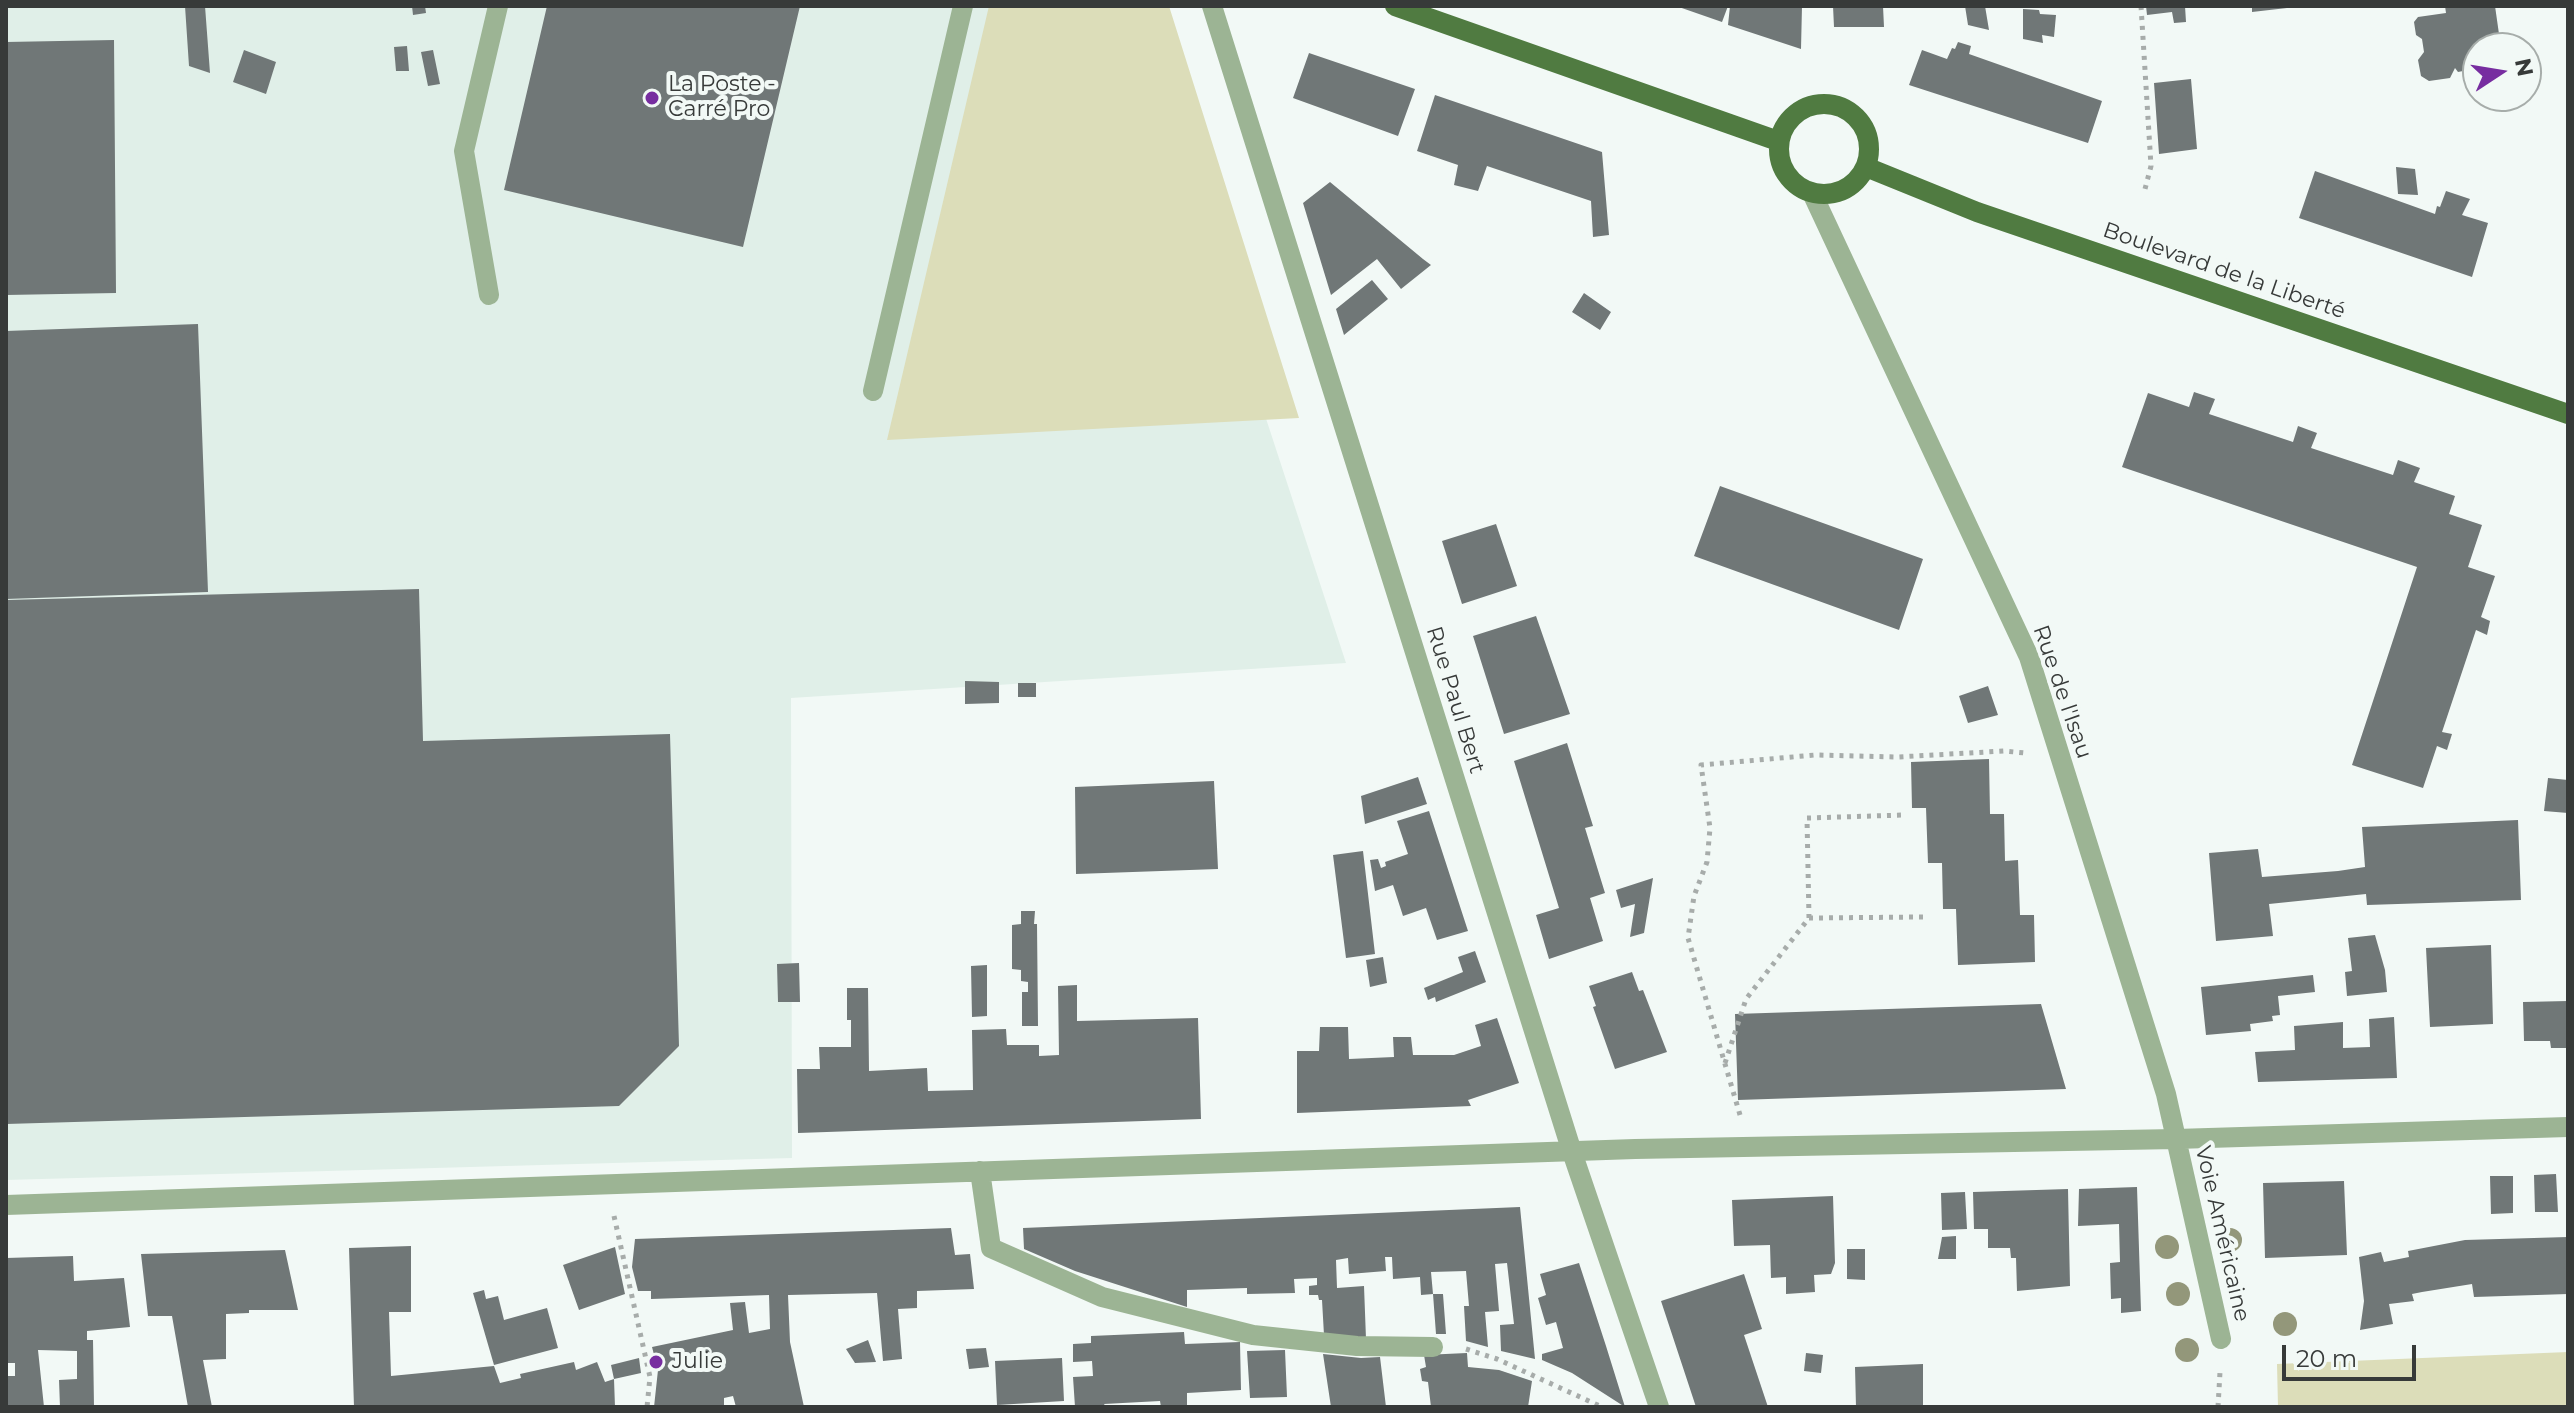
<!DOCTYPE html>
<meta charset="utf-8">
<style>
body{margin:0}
#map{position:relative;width:2574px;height:1413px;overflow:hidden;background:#f2f9f6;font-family:Montserrat,sans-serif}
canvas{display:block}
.frame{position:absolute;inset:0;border:8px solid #373a39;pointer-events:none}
.north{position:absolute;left:2462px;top:32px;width:80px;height:80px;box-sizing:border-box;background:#f2f9f6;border:2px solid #a7adaa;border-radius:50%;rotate:78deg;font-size:22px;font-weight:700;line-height:32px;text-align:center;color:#373a39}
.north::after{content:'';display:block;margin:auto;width:28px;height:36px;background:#772da0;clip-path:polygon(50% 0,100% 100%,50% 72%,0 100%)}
.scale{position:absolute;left:2282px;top:1345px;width:134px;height:36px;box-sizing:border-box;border:4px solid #373a39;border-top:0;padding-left:10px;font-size:24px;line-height:28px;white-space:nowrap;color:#373a39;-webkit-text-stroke:6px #f2f9f6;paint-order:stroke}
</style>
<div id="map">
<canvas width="2574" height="1413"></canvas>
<div class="frame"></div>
<div class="north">N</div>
<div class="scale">20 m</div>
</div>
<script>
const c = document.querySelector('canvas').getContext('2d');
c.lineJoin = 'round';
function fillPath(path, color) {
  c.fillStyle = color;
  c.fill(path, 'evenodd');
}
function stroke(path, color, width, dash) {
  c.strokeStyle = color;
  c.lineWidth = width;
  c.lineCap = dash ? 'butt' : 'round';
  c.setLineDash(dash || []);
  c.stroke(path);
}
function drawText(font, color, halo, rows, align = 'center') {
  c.font = font + ' Montserrat,sans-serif';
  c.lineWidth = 8;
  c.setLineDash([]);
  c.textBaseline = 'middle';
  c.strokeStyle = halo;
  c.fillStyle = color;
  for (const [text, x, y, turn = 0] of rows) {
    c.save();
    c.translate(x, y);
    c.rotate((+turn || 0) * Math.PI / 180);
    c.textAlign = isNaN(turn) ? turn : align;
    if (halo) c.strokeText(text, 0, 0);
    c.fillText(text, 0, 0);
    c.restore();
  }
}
fillPath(new Path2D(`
 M6,6H1131L1346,663L791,698L792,1158L6,1180Z`), '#e0efe8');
fillPath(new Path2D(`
 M989,6H1169L1299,418L887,440Z
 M2568,1352V1407H2278L2277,1364Z`), '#dcddb9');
fillPath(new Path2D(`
 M185,6H205L210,73L189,66Z
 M412,6H425L426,13L413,15Z
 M547,6H800L743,247L504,190Z
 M1676,6H1728L1722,22Z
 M1730,6H1802L1801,49L1728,25Z
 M1833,6H1883L1884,27H1834Z
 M1965,6H1985L1989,30L1968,25Z
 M2146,6H2185L2186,22L2174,23L2172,12L2147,15Z
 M2252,6H2287V8L2252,12Z
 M2445,6H2495L2501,48H2478V68L2458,72L2455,68L2450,78L2429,81L2421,76L2418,60L2424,52L2422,39L2416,35L2414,22L2418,17L2446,13Z
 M2023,9L2039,10L2040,14L2056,15L2054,37L2042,35L2043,43L2023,39Z
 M114,40L116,293L6,295V42Z
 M1958,42L1971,46L1969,54L2102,101L2088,143L1909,85L1922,50L1947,59L1952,48L1955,49Z
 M407,46L409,71H396L394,47Z
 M244,50L276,62L266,94L233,82Z
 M433,50L440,84L428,86L421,52Z
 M1309,53L1415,89L1398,136L1293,98Z
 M2191,79L2197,149L2159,154L2154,83Z
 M1435,95L1602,152L1609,235L1593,237L1591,201L1487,166L1478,191L1454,185L1458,165L1417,151Z
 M2396,167L2415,169L2418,195L2398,194Z
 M2315,171L2435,214L2437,206L2440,207L2446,191L2470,199L2462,215L2488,223L2472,277L2299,218Z
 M1330,182L1423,259L1431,265L1401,289L1377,259L1331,295L1303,203Z
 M1372,280L1388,299L1344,335L1336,309Z
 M1584,293L1611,312L1600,330L1572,312Z
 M198,324L208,592L6,599V331Z
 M2194,392L2215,399L2209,414L2293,442L2298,426L2317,433L2311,448L2393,475L2398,460L2420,468L2414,482L2455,496L2449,514L2482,525L2468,567L2495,576L2481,617L2490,621L2487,635L2476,630L2442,732L2452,734L2447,750L2437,746L2423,788L2352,765L2417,567L2122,467L2148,393L2189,407Z
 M1720,486L1923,559L1899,630L1694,556Z
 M1496,524L1517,586L1462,604L1442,541Z
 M419,589L423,741L670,734L679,1046L619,1106L6,1124V600Z
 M1536,616L1570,714L1504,734L1473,636Z
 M965,681L999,682V703L965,704Z
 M1018,683H1036V697H1018Z
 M1988,686L1998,715L1968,723L1959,696Z
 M1567,743L1593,826L1585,828L1605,893L1590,898L1603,941L1549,959L1536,915L1559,908L1514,761Z
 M1989,759L1990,814H2004L2005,861L2018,860L2020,915H2034L2035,962L1958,965L1956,909H1943L1942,863H1928L1926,808H1912L1911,762Z
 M1418,777L1427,804L1365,824L1361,796Z
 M2548,778L2568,780V813L2544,811Z
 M1214,781L1218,869L1076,874L1075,787Z
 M1429,811L1468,931L1437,940L1426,908L1403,916L1393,885L1375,891L1370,860L1378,859L1381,868L1386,866L1385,862L1408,854L1397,821Z
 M2518,820L2521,900L2367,905L2366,894L2269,904L2273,936L2216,941L2209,853L2258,849L2262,877L2338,871L2365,867L2362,827Z
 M1363,851L1375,954L1346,958L1333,855Z
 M1653,878L1644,933L1630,937L1635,904L1621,908L1616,890Z
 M1021,911H1035L1034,924H1037L1038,1026H1022V992H1028V982L1021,981V970L1012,969V925L1021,924Z
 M2375,935L2385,970L2387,992L2347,996L2345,972L2352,971L2348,938Z
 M2491,945L2493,1024L2430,1027L2426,948Z
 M1475,951L1486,982L1436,1002L1435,997L1428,1000L1424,988L1463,972L1458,957Z
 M1383,957L1387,983L1370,987L1366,960Z
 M799,963L800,1002H778L777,964Z
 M987,965V1016L972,1017L971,966Z
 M1632,972L1639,991L1643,990L1667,1052L1615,1069L1593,1007L1596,1006L1589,986Z
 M2313,975L2315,992L2278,996L2280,1015L2272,1016L2273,1021L2250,1024L2251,1031L2206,1035L2201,987Z
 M1077,985V1021L1198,1018L1201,1119L798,1133L797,1069H820L819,1047H851V1020H847V988H868L869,1071L927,1068L928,1091L973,1090L972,1030L1006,1029L1007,1045H1039V1056L1059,1055L1058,986Z
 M2568,1001V1048H2551L2550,1041H2524L2523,1002Z
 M2041,1004L2066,1089L1738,1100L1735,1014Z
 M2394,1017L2397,1078L2258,1082L2255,1052L2295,1050L2294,1026L2343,1022V1048L2370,1047L2369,1019Z
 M1497,1018L1519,1083L1468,1100L1471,1106L1297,1113V1051H1319L1320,1027H1348L1349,1059L1394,1057L1393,1037H1411L1413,1055H1454L1481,1046L1475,1025Z
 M2556,1174L2558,1212H2535L2534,1175Z
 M2490,1176H2513V1213L2491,1214Z
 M2344,1181L2347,1255L2265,1258L2263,1183Z
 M2137,1187L2141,1311L2121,1313V1298L2111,1299L2110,1263L2120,1262L2119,1224L2078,1226L2079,1189Z
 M2068,1189L2070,1286L2017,1291L2016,1258H2011L2010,1248H1988V1229H1974L1973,1192Z
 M1965,1192L1967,1229L1942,1230L1941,1193Z
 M1833,1196L1835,1263L1831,1274L1814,1275L1815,1292L1786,1294V1277L1771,1278L1770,1245L1734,1246L1732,1200Z
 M1520,1207L1535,1359L1501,1351L1500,1325L1514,1324L1507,1263L1495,1264L1499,1311L1485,1312L1488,1347L1466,1341L1464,1306H1469L1466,1271L1431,1272L1433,1294L1421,1295L1420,1277L1393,1279L1392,1257H1385L1386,1271L1349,1274L1348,1258L1336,1260L1337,1288L1364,1286L1366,1339L1324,1335L1322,1300H1319L1318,1295H1309V1286L1317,1285V1278L1294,1279L1295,1293L1247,1294V1288L1187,1290V1307L1075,1271L1024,1249L1023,1228Z
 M951,1228L955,1255L970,1254L974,1289L917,1291V1308L898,1309L902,1359L883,1361L877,1293L788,1295L790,1342L804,1407H736L733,1396L724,1398V1407H654L658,1370L652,1347L733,1330L730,1303L745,1302L749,1333L770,1329L769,1295L651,1299V1291H638L632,1267L635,1239Z
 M1956,1236V1259H1938L1942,1237Z
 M2568,1237V1294L2474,1297L2472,1284L2422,1292L2412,1294L2414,1301L2389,1304L2393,1324L2360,1330L2364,1301L2359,1257L2381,1252L2384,1262L2409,1257L2408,1251L2465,1240Z
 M411,1246V1312H389L391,1376L494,1366L500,1383L521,1378L520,1374L574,1362L576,1370L597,1362L605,1382L614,1379L615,1407H500V1405L486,1407H354L349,1248Z
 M615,1247L625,1294L579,1310L563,1265Z
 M1847,1249H1865V1280L1847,1279Z
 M285,1250L298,1310H249V1313L226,1314V1359L203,1360L212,1407H188L172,1316H148L141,1254Z
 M73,1256L74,1281L124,1278L130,1327L87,1331V1340H93L94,1407H60L59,1380L77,1379V1351L38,1350L44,1407H6V1376H15V1363H6V1258Z
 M1579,1263L1606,1346L1625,1407L1572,1373L1542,1360V1354L1563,1348L1556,1322L1546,1325L1538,1298L1546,1295L1540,1274Z
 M1744,1274L1762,1329L1744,1335L1768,1407H1696L1661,1301Z
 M484,1290L486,1299L498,1296L504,1320L547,1308L558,1348L494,1365L473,1293Z
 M1433,1294H1443L1446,1334H1436Z
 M1184,1332L1185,1344L1240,1342L1241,1390L1187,1393V1407H1161L1160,1401L1104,1404L1106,1407H1075L1073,1377L1093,1376L1092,1361L1073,1362V1344L1091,1343V1336Z
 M868,1340L876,1362L855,1363L846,1349Z
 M986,1348L989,1367L969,1369L966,1349Z
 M1285,1350L1287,1397L1250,1398L1247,1351Z
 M1467,1353L1468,1367L1499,1370L1532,1381L1528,1407H1431L1428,1382L1422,1381L1420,1369L1426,1367L1424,1355Z
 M1806,1353L1823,1355L1821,1373L1804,1371Z
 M1323,1354L1361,1358L1380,1357L1386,1407H1367V1405L1331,1407Z
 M639,1358L641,1373L614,1379L611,1365Z
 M1062,1358L1064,1401L997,1405L995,1361Z
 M1923,1364V1407H1856L1855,1367Z`), '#707777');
stroke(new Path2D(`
 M2141,6L2151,166L2145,189
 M1809,918L1923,917
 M1725,1063L1746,999L1809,918L1807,818L1905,815
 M1740,1115L1688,938L1694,896L1707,862L1710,828L1701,765L1815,755L1898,757L2004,751L2025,753
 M614,1216L650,1377L647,1407
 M1466,1349L1497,1359L1602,1407
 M2218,1407L2220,1372`), '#a7acaa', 5, [4, 6]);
stroke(new Path2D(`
 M1212,6L1572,1152L1659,1407
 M1812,193L2029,657L2166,1094L2221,1339
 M489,295L464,151L498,6
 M873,391L963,6
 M980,1171L991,1248L1102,1297L1253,1335L1357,1346L1433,1347
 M6,1205L1635,1149L2176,1139L2568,1127`), '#9cb494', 20);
stroke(new Path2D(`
 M1395,6L1778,141
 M1779 149a45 45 0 1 1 90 0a45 45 0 1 1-90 0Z
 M1866,167L1977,212L2568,414`), '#507b41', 20);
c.fillStyle = '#93977a';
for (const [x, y] of [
 [2230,1240],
 [2167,1247],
 [2178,1294],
 [2285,1324],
 [2187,1350]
]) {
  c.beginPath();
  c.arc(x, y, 12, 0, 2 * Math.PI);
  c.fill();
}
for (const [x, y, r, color] of [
 [652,98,8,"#772da0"],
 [656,1362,8,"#772da0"]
]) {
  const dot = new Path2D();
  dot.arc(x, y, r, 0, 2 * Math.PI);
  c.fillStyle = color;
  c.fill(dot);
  stroke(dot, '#f2f9f6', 3);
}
drawText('22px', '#373a39', '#f2f9f6', [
 ["La Poste -",668,85],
 ["Carré Pro",668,110],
 ["Julie",672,1362]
], 'left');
drawText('22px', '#373a39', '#f2f9f6', [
 ["Boulevard de la Liberté",2224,271,19],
 ["Rue de l'Isau",2062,692,71],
 ["Rue Paul Bert",1455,700,73],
 ["Voie Américaine",2222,1234,77]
]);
</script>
